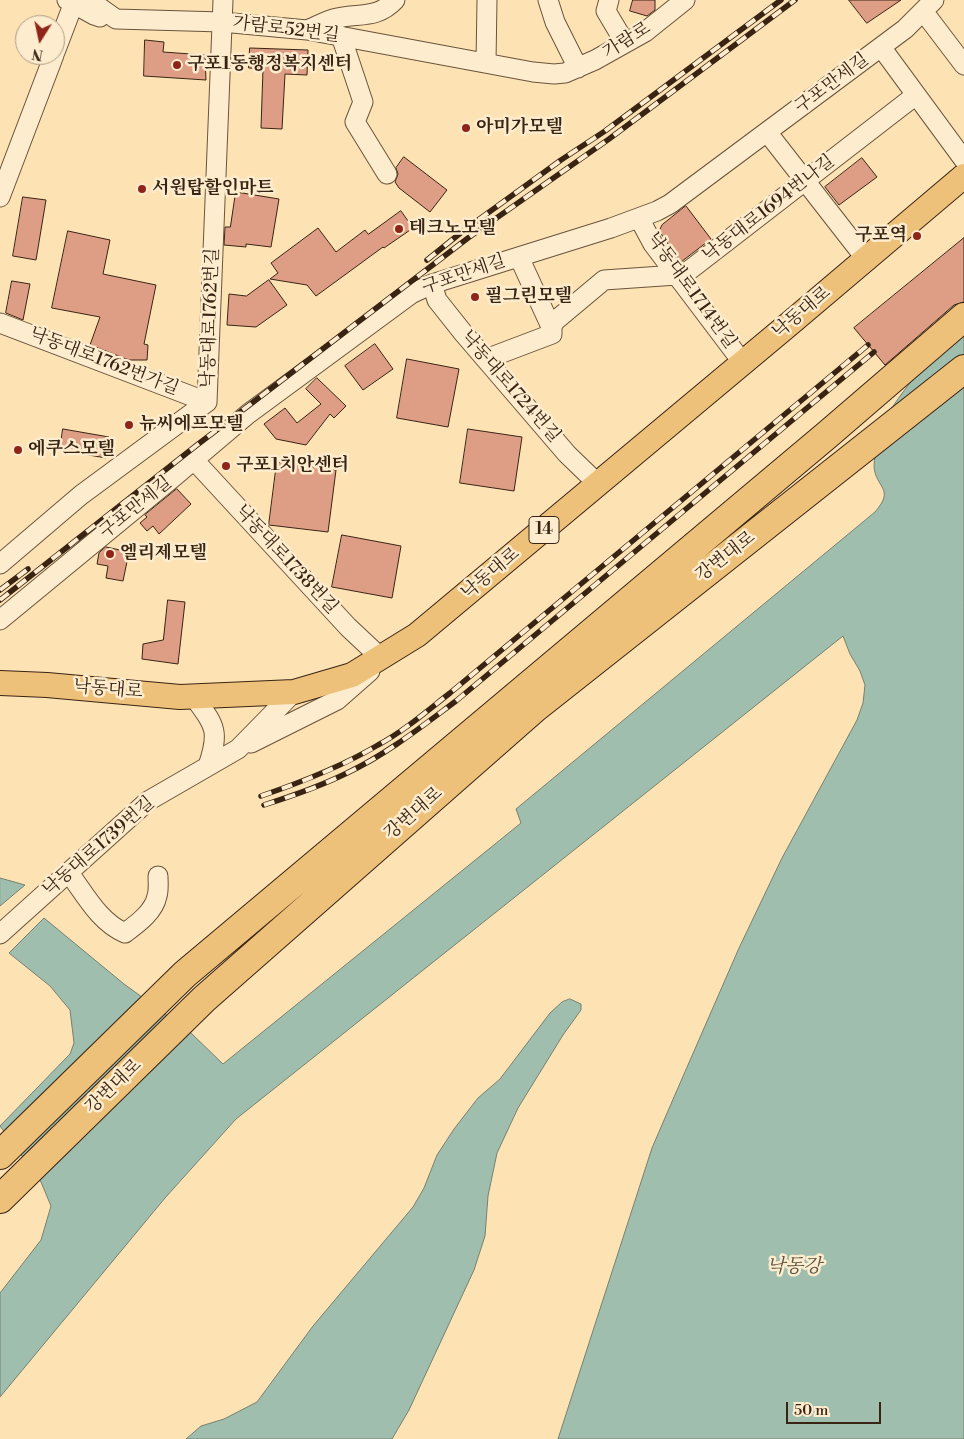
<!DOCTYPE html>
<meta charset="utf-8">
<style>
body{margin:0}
#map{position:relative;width:964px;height:1439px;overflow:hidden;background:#fde2b4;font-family:"Libre Bodoni",serif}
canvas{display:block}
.north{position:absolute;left:15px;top:15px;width:50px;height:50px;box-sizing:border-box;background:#feecce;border:1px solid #af9c84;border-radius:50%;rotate:190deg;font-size:14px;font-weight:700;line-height:20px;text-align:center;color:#392414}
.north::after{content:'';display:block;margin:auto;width:18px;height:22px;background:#8f2418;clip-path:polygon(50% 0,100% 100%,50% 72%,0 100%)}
.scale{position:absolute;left:786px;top:1402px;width:95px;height:22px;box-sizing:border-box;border:2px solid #392414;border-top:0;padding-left:6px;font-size:15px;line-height:18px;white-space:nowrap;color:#392414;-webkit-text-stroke:4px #feecce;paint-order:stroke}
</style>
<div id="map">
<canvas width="964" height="1439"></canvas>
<div class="north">N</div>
<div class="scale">50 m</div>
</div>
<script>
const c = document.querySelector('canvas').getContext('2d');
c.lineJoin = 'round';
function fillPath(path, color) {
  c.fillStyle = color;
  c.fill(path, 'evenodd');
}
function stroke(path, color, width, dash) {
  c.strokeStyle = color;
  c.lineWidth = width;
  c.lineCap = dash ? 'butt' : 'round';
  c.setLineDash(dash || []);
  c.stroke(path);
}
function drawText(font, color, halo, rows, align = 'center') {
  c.font = font + ' "Libre Bodoni","Noto Serif KR",serif';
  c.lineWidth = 5;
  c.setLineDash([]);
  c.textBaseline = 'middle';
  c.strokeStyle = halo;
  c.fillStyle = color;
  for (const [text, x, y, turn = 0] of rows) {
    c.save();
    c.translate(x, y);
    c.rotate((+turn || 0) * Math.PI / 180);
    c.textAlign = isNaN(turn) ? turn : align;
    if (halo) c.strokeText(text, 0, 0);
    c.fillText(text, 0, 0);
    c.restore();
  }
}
const water = new Path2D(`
 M964,324V1439H558L652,1148L674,1097L739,948L782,858L857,720L863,703L865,685L860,671L850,654L843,636L236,1119L165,1198L0,1397V1293L41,1240L51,1206L41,1182L0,1126L70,1054L74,1043L70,1010L50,986L9,953L44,918L124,984L190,1032L223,1064L521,823L516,809L875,512C896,488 875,488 874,466C875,453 876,437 882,425C899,391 937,351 964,324Z
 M0,878L25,885L0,906Z
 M570,999L581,1004V1010L563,1035L518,1108L497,1153L488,1196L485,1236L474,1270L409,1410L392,1439H186L201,1426L224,1419L257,1402L313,1326L413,1207L424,1188L437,1155L454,1129L478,1098L500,1079L550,1013L562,1002Z`);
fillPath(water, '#9fbead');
stroke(water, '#768070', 1);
const building = new Path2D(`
 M633,0H655V10L647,16L630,11Z
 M849,0H901L867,23Z
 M145,40L164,42L163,52L205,55L206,80L144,76Z
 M250,48L308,50L307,75L285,74L282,129L261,128L263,69L249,68Z
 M404,157L447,190L430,212L399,188L395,182L398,174L396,168Z
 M862,158L877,177L839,205L825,187Z
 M236,192L279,199L271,247L246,244V247L224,245L225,227H230Z
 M23,197L46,200L36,260L13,256Z
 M686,206L711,239L681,262L659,231L662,225Z
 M401,211L413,228L384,248L383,247L316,296L307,285L270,279L278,273L271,263L318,228L336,252L365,230L368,234Z
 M68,231L110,240L103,274L156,285L144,344L148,345L147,360H129L90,345L100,317L52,308Z
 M964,238V302L954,305L885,365L854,328Z
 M269,280L287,305L256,327L227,325L229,294L246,296Z
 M12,281L30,284L23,320L6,313Z
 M375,344L393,369L363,390L345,366Z
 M407,359L459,369L448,427L397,418Z
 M317,378L346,406L334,418L330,414L306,445L276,439L264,424L285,408L297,423L321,404L306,389Z
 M63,429L109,437L106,458L60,450Z
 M468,429L522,437L514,491L460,483Z
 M277,462L336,470L328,532L269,525Z
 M177,489L191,504L159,534L153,526L147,531L140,523L147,517L145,515Z
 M342,535L401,546L392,598L332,587Z
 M106,547L129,552L123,581L106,578L108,566L97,564L99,553Z
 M168,600L185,602L178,664L142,659L143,644L163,640Z`);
fillPath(building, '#de9e85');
stroke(building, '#392414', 1);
const minor = new Path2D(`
 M67,0L94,15L100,17
 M89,0L116,19L222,22L307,30L533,72L554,74L565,73L595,60L645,32L685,0
 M548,0L555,22L578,68
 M609,0L606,11L625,43
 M923,11L964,65
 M307,30C317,26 327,20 337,18C360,13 377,19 395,0
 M341,36L363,102L355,122L387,174
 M881,47L964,160
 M55,52L73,5
 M486,63L487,0
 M767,132L866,259
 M0,197L54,55
 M639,218L653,244L743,363
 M519,257L552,329
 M432,284L437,300L464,334L567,454L598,484
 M0,323L207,402
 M486,359L552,334V326L555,321L604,280L677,275L687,272L916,95
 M194,460L348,627L381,658
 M0,564L81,495L207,402L223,0
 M0,620L175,476L248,414L411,294L432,284L611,228L657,211L670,204L905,29L934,0
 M194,697C215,726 220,730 208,766
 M251,743L337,700L370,671
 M69,873C85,894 99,922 125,933C137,924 154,912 157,896C159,890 158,882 158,876
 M0,934L148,801L238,749L294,692`);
const major = new Path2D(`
 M0,683L47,685L180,697L294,692L352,675L417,635L788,325L964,176`);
const highway = new Path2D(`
 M0,1155L185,974L827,435L964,317
 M0,1199L204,999L535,708L964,369`);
stroke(minor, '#6a543c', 21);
stroke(major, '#392414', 26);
stroke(highway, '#392414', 30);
stroke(minor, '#feecce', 19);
stroke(major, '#eec17a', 24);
stroke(highway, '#eec17a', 28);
const rail = new Path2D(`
 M427,260L463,231L561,160L605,131L781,0
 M0,590L28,569
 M0,600L197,445L468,238L609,139L795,0
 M261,796C302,782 341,767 378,745C404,731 427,711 450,693L868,345
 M264,805C292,796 321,786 347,773C387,754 421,727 456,701L874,352`);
stroke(rail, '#392414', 5.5);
stroke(rail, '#feecce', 4, [11]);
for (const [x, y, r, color] of [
 [177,65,5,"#8f2418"],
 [466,128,5,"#8f2418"],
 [142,189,5,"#8f2418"],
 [399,229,5,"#8f2418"],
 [917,236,5,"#8f2418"],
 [475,297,5,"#8f2418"],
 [129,425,5,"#8f2418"],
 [18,450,5,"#8f2418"],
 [226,466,5,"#8f2418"],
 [110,554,5,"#8f2418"]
]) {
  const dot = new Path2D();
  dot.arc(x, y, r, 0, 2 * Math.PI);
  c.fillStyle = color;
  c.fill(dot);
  stroke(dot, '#feecce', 2);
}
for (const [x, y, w] of [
 [544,530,30]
]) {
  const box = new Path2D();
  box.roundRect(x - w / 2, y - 13.5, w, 27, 4);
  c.fillStyle = '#feecce';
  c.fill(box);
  stroke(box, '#392414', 1);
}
drawText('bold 16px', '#392414', null, [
 ["14",544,530]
]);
drawText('18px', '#392414', '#feecce', [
 ["가람로52번길",286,30,7],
 ["가람로",627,41,-32],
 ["구포만세길",832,84,-37],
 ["낙동대로1694번나길",769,209,-38],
 ["구포만세길",464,275,-19],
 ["낙동대로1714번길",691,291,54],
 ["낙동대로",802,313,-40],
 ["낙동대로1762번길",211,318,-88],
 ["낙동대로1762번가길",104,362,21],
 ["낙동대로1724번길",510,387,49],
 ["구포만세길",136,508,-39],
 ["강변대로",726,557,-38],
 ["낙동대로1738번길",286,560,47],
 ["낙동대로",491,574,-40],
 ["낙동대로",108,690,5],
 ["강변대로",414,814,-41],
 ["낙동대로1739번길",99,847,-41],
 ["강변대로",114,1087,-44]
]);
drawText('bold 18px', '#392414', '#feecce', [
 ["구포1동행정복지센터",187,65],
 ["아미가모텔",476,128],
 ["서원탑할인마트",152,189],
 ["테크노모텔",409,229],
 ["구포역",907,236,"right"],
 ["필그린모텔",485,297],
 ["뉴씨에프모텔",139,425],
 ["에쿠스모텔",28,450],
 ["구포1치안센터",236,466],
 ["엘리제모텔",120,554]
], 'left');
drawText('italic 19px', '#585242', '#feecce', [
 ["낙동강",794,1267]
]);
</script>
